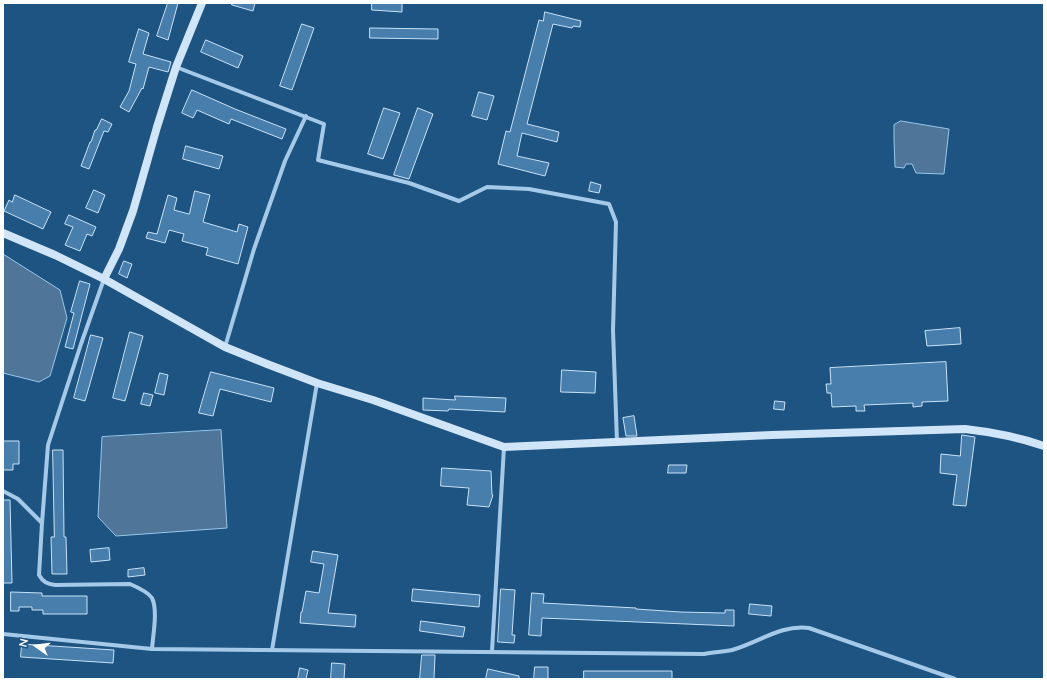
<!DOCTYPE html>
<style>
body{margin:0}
#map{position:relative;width:1047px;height:682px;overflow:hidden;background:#1e5482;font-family:"Nunito Sans",sans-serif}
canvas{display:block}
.frame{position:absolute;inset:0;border:4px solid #fff;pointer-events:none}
.north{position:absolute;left:16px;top:626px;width:40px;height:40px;-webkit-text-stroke:3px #1e5482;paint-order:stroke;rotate:284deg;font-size:11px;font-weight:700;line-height:16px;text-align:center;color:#fff}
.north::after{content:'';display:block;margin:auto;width:14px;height:18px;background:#fff;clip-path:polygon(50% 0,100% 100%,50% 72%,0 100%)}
</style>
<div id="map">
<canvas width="1047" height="682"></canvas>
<div class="frame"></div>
<div class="north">N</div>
</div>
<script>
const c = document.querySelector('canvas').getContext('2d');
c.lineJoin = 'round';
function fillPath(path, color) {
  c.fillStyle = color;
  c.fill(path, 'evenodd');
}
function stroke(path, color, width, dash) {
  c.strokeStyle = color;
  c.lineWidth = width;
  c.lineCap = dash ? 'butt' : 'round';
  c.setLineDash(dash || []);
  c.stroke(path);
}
const water = new Path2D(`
 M901,121L949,129L944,174L916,173L912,164H906L904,168L895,167L894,140V125Z
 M3,254L60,290L67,318L50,376L39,382L3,373Z
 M221,430L227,528L116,536L98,517L102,437Z`);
fillPath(water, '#4f7698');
stroke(water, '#98c7eb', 1);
const building = new Path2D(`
 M168,3H178L168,40L157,36Z
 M232,3H255L253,11L232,5Z
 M372,3H402V12L372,10Z
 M545,12L581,21L580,27L573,26L572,28L553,24L527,124L559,132L557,142L522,133L517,156L549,163L545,176L498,164L506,131L510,132L539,20L543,21Z
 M302,24L314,28L292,90L280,86Z
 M370,28L438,29V39L370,38Z
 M139,29L149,33L143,54L171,62L168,72L149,67L143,89L142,88L129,112L120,107L129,91L136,64L129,62Z
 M206,40L243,56L238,68L201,52Z
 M192,90L235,109L286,129L282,139L231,119L229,124L197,110L193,118L182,113Z
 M479,92L494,96L487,120L472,116Z
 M384,108L400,113L383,159L368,154Z
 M418,108L433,114L409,179L394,175Z
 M102,119L112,124L108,132L104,131L89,169L81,166L90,142H91L95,130H96Z
 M186,146L223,156L219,169L183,159Z
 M591,182L601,185L599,193L589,191Z
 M94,190L105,195L98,213L86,208Z
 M195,191L210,195L203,222L237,232L239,224L248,227L238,264L206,255L208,248L182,241L184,234L169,230L165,243L146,238L148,232L157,234L168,195L177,198L174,210L189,214Z
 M15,195L51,212L43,229L4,211L9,200L12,202Z
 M69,215L96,227L92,236L87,234L80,251L65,245L73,227L65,224Z
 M124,261L132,264L127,278L119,274Z
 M80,281L90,284L73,349L65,347L74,313L71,312Z
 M960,328L961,344L927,346L925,331Z
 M130,332L143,336L125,401L113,398Z
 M91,335L103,338L85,401L74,398Z
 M946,362L948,401L922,402V406L913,407V403L864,405L865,411H856V406L832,407L831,393H827L826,384H831L830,368Z
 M562,370L596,372L595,393L561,392Z
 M211,372L274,388L271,402L220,389L213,416L199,413Z
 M160,373L168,375L164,395L155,393Z
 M144,393L153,395L150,406L141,404Z
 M455,396L506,398L505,412L449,409L448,411L423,410V398L455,400Z
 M775,401L785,402L784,410L774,409Z
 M634,416L637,436H626L623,418Z
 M962,435L975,437L966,506L953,505L957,475L940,473L941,454L960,456Z
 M3,441H19V464H13V470H3Z
 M53,450H63L64,537H66L67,574H52L51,537H54Z
 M669,465H687L686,473H668Z
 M442,468L491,471L492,495H493L489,507L467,505L469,488L441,486Z
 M3,500H10L12,583H3Z
 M109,548L110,560L91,562L90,550Z
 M313,551L338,555L328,613L356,615L355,627L300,623L301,612H302L306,591L319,593L324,564L311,562Z
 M144,568L145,575L128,577V570Z
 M413,589L480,595L479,607L412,601Z
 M501,589L515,590L512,635H515L514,643L498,642Z
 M11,592L42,593V596H87V614H43V610H32V607H19V611H11Z
 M532,593L544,594L543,603L636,608V609L680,612L725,613V610H734V626L542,618L541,636L529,635Z
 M750,604L772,606L771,616L749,614Z
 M421,621L465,627L463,637L420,631Z
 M22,644L114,650L113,663L21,657Z
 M422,655H435L434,679H420Z
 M332,663L345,664L344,679H331Z
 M535,667H548V679H534Z
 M300,668L308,670L306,679H298Z
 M488,669L519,676V679H486Z
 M584,671H672V679H584Z`);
fillPath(building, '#477eab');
stroke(building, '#c9e2f7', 1);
stroke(new Path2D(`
 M176,67L324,124L318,160L409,183L459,201L487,187L529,189L609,204L616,222L613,330L617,442
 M225,347L254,249L285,161L306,116
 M3,491L18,499L42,523L39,575C43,582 47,584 55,585L130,584C137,587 148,592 152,598C158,610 153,635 152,649
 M42,523L48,445L81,344L104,279
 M3,634L152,649L704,654C713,652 722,652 732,650C758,643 781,624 809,628L955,679
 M272,650L317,383
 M492,651L504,447`), '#a5cae9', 4);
stroke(new Path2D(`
 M3,233L55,255L104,279L225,347L267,364L317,383L373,400L504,447L772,435L965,429C992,432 1018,437 1044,446
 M104,279L119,249L133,211L157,127L176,67L202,3`), '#d0e5f7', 8);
</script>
